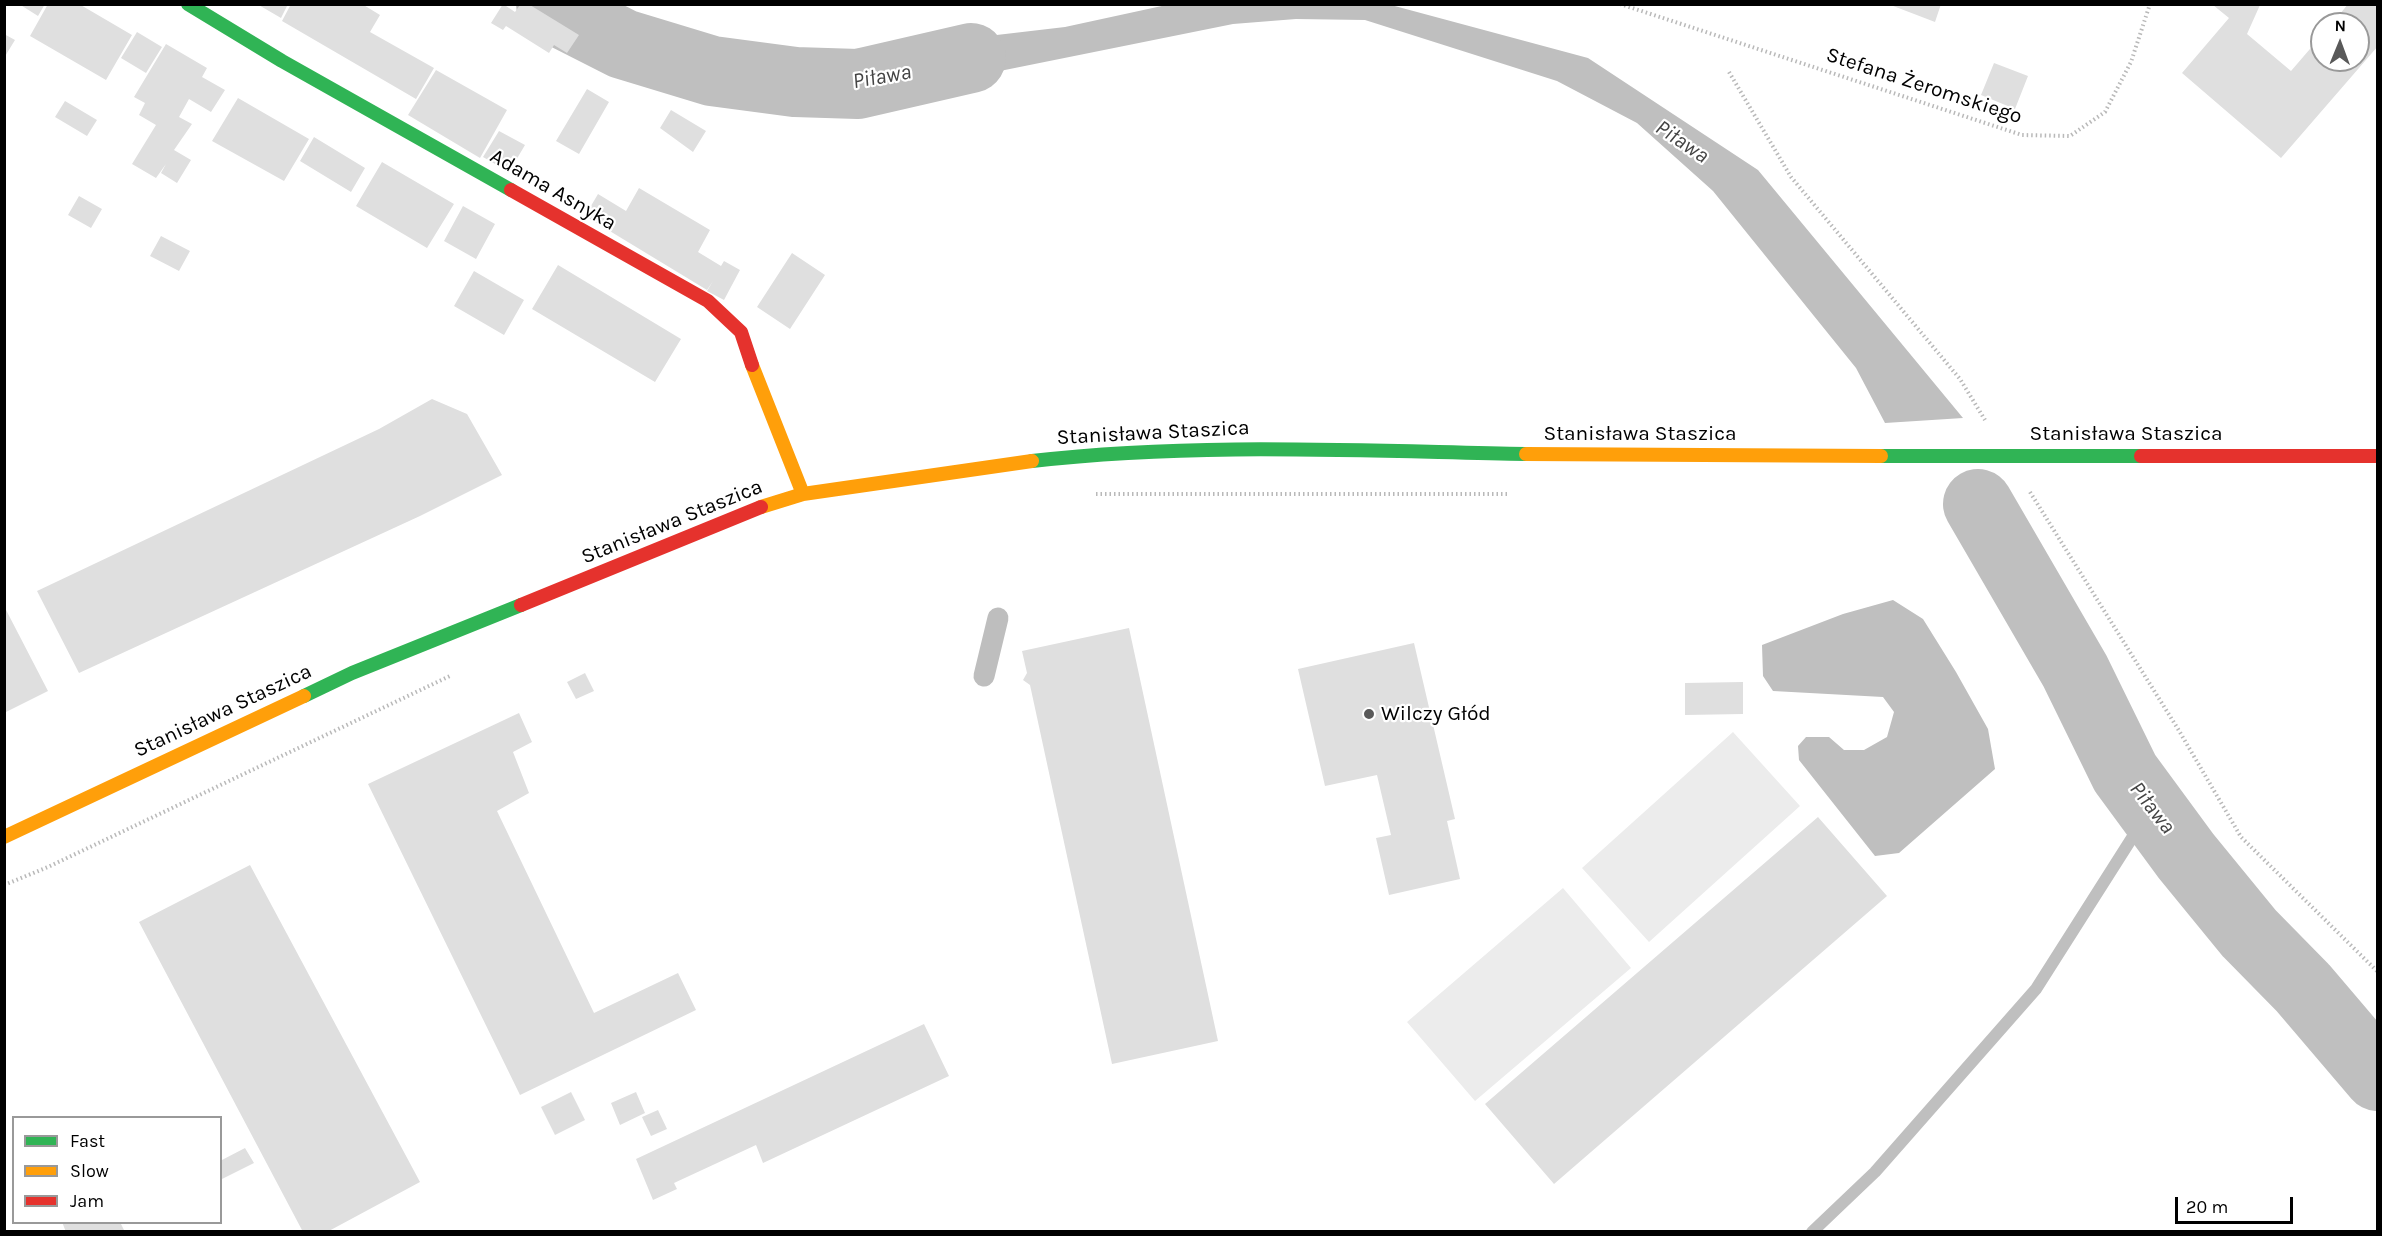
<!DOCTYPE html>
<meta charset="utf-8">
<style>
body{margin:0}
#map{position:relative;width:2382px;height:1236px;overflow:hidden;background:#fff;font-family:Karla,sans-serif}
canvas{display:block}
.frame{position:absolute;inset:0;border:6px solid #000;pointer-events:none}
.legend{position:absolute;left:12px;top:1116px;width:210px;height:108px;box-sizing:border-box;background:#fff;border:2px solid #999;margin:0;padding:8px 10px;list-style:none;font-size:18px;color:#000}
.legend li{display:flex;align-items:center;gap:12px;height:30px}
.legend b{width:30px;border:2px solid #999}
.north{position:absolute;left:2310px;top:12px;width:60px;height:60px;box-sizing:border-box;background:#fff;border:2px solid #999;border-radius:50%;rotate:1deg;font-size:16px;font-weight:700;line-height:24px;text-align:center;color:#000}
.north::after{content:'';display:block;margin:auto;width:21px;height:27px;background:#595959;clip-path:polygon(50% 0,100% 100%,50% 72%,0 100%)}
.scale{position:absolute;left:2175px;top:1197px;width:118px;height:27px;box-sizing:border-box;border:3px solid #000;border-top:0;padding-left:8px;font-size:18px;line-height:21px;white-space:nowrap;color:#000;-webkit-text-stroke:4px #fff;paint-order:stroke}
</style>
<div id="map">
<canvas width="2382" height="1236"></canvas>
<div class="frame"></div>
<ul class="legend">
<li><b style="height:8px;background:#30b455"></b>Fast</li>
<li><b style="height:8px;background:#ff9f0a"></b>Slow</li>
<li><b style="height:8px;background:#e5322d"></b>Jam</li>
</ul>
<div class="north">N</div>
<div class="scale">20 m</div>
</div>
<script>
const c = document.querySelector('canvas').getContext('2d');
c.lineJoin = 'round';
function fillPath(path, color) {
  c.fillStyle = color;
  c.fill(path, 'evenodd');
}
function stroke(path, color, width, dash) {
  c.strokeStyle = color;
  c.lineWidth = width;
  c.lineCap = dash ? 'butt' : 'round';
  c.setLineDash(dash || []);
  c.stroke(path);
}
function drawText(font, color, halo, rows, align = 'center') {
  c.font = font + ' Karla,sans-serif';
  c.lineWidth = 4.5;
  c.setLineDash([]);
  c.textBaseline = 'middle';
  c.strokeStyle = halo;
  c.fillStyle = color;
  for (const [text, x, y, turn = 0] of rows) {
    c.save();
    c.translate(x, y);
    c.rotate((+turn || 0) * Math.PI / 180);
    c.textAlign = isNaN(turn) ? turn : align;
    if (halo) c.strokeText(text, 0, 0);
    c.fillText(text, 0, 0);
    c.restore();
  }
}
fillPath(new Path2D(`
 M1733,732L1800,806L1649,942L1582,868Z
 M1563,888L1631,968L1475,1101L1407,1022Z`), '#ececec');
fillPath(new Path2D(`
 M1171,4L1391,5L1588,58L1758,170L1963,418L1885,423L1856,368L1713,191L1637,123L1557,81L1365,20L1296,19L1233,24L980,75L729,88L590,47L541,5H601L642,35L766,62L1065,27Z
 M1893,600L1923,619L1956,672L1988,729L1995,769L1899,853L1875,856L1799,760L1798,746L1806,737H1829L1844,750H1864L1887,737L1894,712L1883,697L1773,691L1763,676L1762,645L1843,614Z`), '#bfbfbf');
stroke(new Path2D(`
 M1812,1232L1875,1172L2036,989L2151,808`), '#bfbfbf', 12);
stroke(new Path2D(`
 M551,4L558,11L623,44L712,71L795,82L858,84L971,58
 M1978,504L2075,671L2125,773L2186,856L2249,933L2303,988L2378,1076`), '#bfbfbf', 70);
fillPath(new Path2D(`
 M19,4H45L38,16Z
 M48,4H79L132,35L106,80L30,36Z
 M257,4H288L281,18Z
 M291,4H362L380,15L370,32L434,68L416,99L282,21Z
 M503,4L515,12L520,5H530L579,35L567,53L554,45L549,53L506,26L503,30L491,23Z
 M1888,4H1941L1935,22Z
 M2348,4H2378V46L2281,158L2182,73L2229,18L2213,5H2260L2247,34L2291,71L2322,35V60H2358V24H2332Z
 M137,32L162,47L146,73L121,58Z
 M4,34L15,40L4,58Z
 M166,44L207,68L202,77L225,90L211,112L189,99L179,117L192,124L174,150L191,160L177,183L161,173L166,164L156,178L132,164L156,125L139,115L145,103L134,97Z
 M1994,63L2028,76L2015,109L1981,95Z
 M436,70L507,110L480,158L408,115Z
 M587,89L609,102L579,154L556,141Z
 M238,98L309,139L284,181L212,141Z
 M65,101L97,120L87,136L55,117Z
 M671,110L706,131L693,152L660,128Z
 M499,131L525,145L509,172L483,157Z
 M314,137L365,168L351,192L300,161Z
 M382,162L454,204L427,248L356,206Z
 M639,188L710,230L698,252L721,266L724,261L740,270L724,300L707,291L713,281L707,290L585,216L598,194L626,211Z
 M79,196L102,209L91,228L68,215Z
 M463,206L495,224L476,259L444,241Z
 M161,236L190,251L179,271L150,256Z
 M792,253L825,275L790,329L757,307Z
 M558,265L681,339L655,382L532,309Z
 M474,271L524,300L504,335L454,306Z
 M432,399L467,414L502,475L420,516L79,673L37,591L379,429Z
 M4,606L48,691L4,713Z
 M1129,628L1218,1041L1112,1064L1030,685L1023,680L1027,673L1022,651Z
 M1414,643L1455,819L1447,821L1460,879L1389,895L1376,838L1391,835L1377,775L1325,786L1298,669Z
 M585,673L594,691L576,699L567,682Z
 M1743,682V714L1685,715V683Z
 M519,713L532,742L513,752L529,793L497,811L594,1013L678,973L696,1010L520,1095L368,784Z
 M1818,817L1887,896L1554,1184L1485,1104Z
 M250,865L420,1182L327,1232H303L139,922Z
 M924,1024L949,1076L763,1163L756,1145L674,1183L677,1189L653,1200L636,1159Z
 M571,1092L585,1120L555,1135L541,1107Z
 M636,1092L645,1113L620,1125L611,1103Z
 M658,1110L667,1129L651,1136L642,1117Z
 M245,1148L254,1163L220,1180V1161Z
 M62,1222H120L125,1232H66Z`), '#dfdfdf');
stroke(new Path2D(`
 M1620,4L2022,135L2070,136L2105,112L2131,62L2150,4
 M1729,72L1791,177L1960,379L1985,420
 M2030,492L2178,729L2241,837L2378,972
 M1096,494H1509
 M4,885L48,867L452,675`), '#b9b9b9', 4, [1.5, 3]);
stroke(new Path2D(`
 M984,676L998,618`), '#bebebe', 21);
stroke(new Path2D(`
 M188,4L282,61L511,190
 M1881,456H2141
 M1032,461C1196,442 1361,451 1526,454
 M304,696L352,673L521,605`), '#30b455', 14);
stroke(new Path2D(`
 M752,365L803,494
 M1526,454L1881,456
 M761,507L803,494L1032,461
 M4,837L304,696`), '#ff9f0a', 14);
stroke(new Path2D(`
 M511,190L708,301L741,332L752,365
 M2141,456H2378
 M521,605L761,507`), '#e5322d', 14);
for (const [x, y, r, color] of [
 [1369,714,6,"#595959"]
]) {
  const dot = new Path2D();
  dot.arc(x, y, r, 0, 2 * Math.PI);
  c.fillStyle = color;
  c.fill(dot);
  stroke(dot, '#fff', 2);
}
drawText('21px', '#000', '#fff', [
 ["Stefana Żeromskiego",1924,86,18],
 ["Adama Asnyka",553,190,30],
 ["Stanisława Staszica",1153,433,-3],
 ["Stanisława Staszica",1640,434],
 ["Stanisława Staszica",2126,434],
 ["Stanisława Staszica",672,522,-22],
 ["Stanisława Staszica",223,711,-25]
]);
drawText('21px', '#000', '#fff', [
 ["Wilczy Głód",1381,714]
], 'left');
drawText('italic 22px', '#444', '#fff', [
 ["Piława",882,77,-10],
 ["Piława",1682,142,34],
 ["Piława",2152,808,52]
]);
</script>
